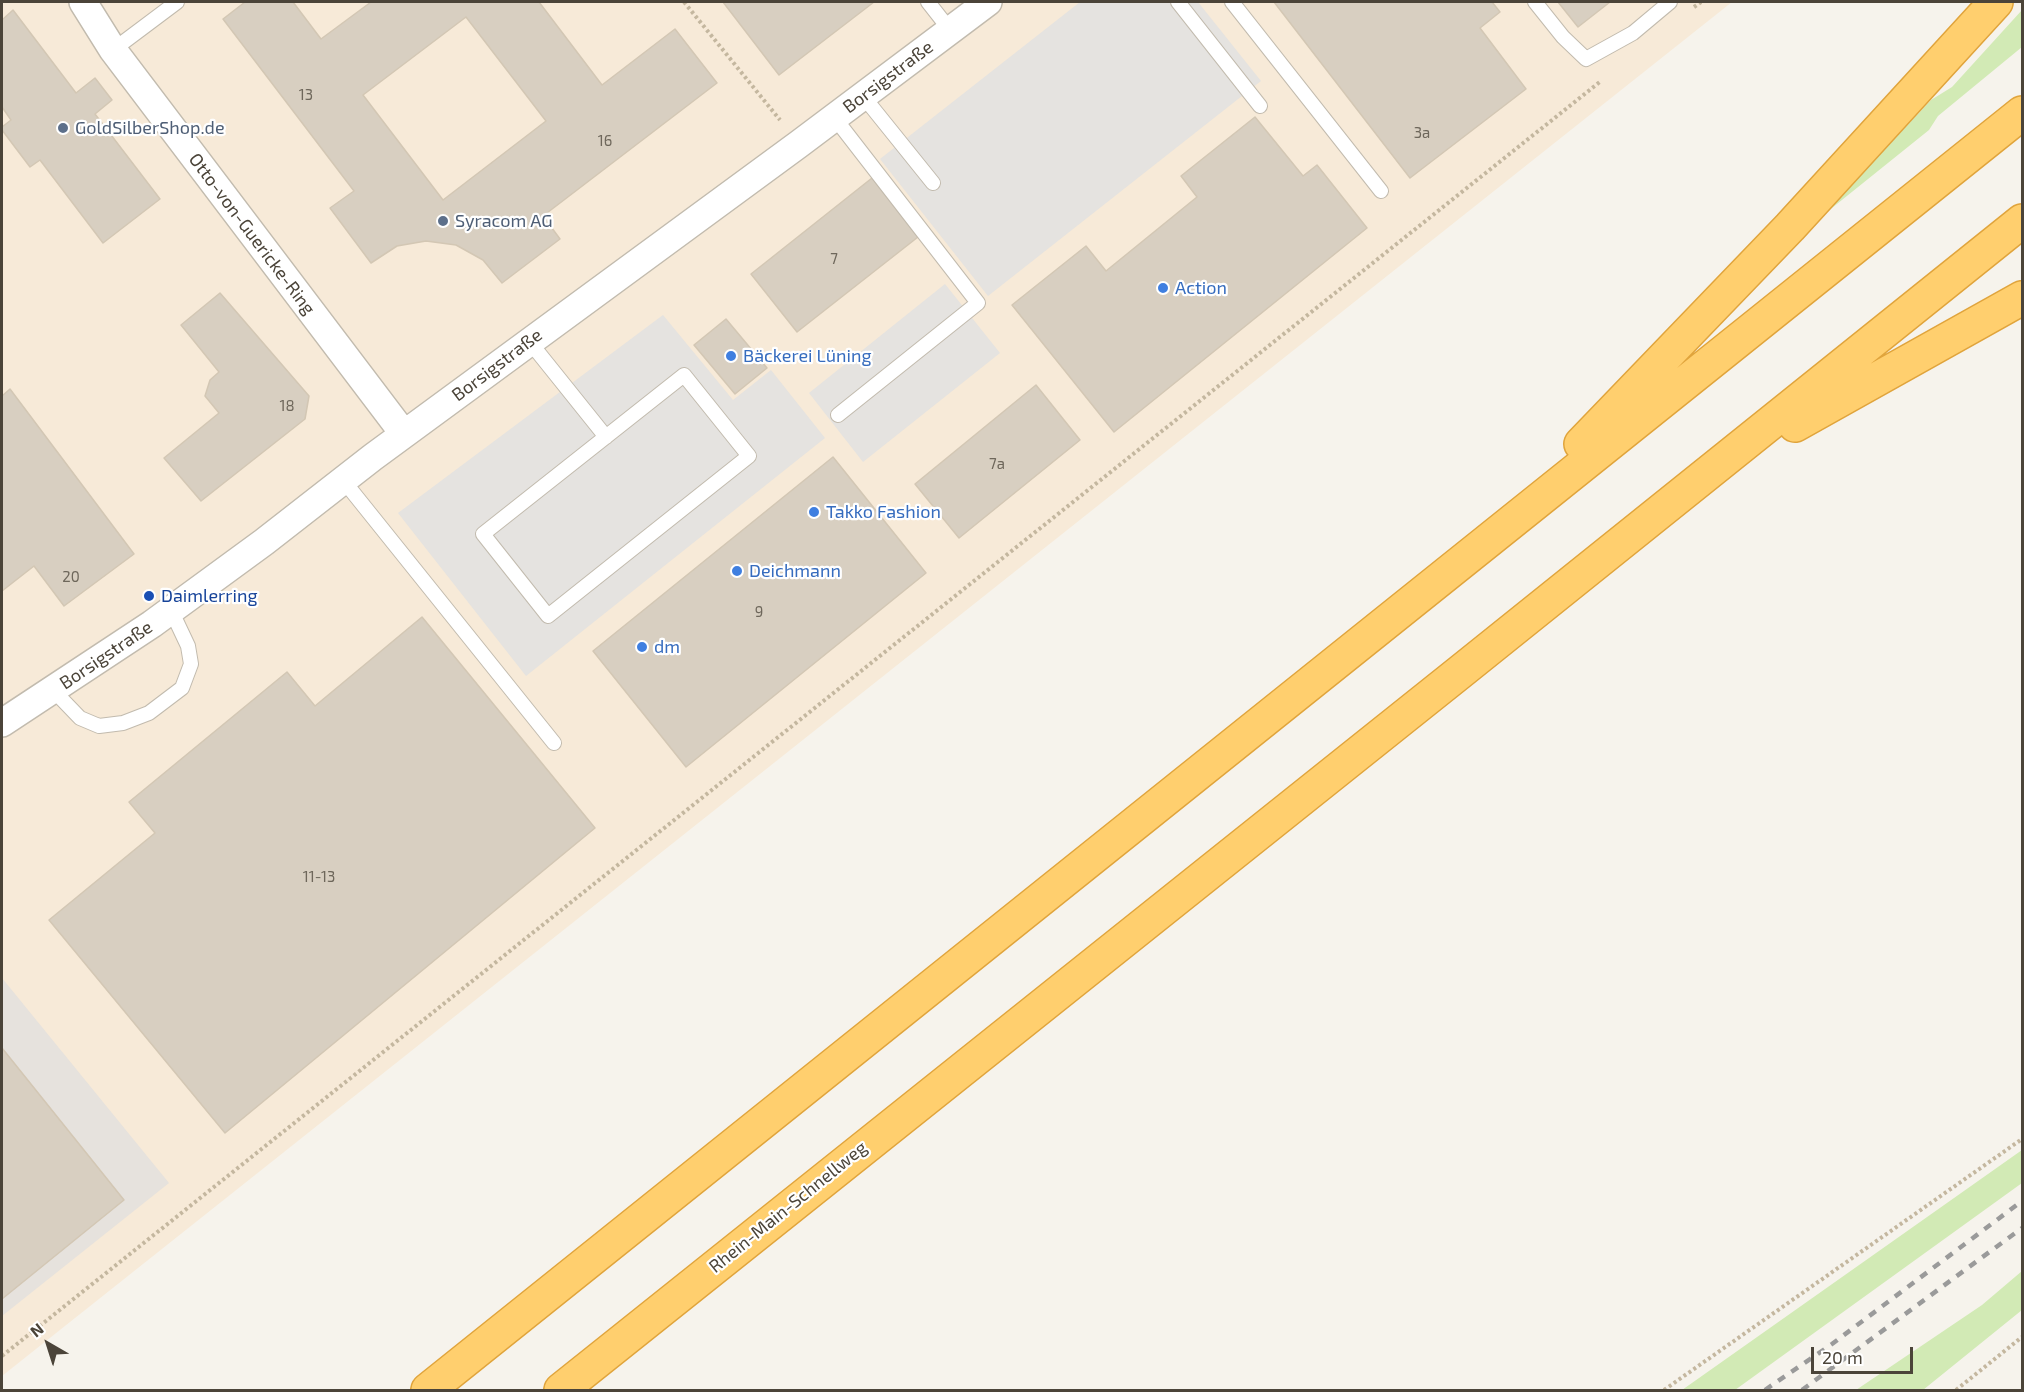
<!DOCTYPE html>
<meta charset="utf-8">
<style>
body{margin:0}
#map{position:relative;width:2024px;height:1392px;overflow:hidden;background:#f6f3ec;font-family:"Exo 2",sans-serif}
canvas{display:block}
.frame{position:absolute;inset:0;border:3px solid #4b4439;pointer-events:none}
.north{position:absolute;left:18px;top:1314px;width:60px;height:60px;-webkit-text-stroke:4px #fff;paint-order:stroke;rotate:321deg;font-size:16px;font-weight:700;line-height:24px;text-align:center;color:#4b4439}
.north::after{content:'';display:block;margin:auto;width:21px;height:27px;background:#4b4439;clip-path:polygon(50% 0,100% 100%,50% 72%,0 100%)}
.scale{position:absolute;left:1811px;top:1347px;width:102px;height:27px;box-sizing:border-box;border:3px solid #4b4439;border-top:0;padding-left:8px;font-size:18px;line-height:21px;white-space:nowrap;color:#4b4439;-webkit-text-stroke:4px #fff;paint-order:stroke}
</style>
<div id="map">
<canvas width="2024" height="1392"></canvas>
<div class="frame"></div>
<div class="north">N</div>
<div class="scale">20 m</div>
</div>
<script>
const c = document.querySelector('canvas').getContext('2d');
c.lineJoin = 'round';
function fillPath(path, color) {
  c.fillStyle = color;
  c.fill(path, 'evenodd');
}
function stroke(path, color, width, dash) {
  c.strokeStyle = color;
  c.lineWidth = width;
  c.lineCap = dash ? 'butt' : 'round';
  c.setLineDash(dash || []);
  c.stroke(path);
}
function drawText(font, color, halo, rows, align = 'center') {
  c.font = font + ' "Exo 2",sans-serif';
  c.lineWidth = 4.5;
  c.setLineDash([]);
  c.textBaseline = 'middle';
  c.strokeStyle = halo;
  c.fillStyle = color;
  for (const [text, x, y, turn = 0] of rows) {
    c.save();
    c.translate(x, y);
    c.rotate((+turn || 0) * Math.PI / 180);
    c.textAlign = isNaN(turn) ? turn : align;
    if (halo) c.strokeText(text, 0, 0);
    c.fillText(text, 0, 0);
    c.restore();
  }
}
fillPath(new Path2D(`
 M2,2H1732L2,1376Z`), '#f7ead8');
fillPath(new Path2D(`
 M2,978L169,1183L2,1316Z`), '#e6e2dd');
fillPath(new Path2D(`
 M2022,10V47L1938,116L1929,130L1822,216L1931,100L1952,87Z
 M2022,1150V1183L1735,1390H1682Z
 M2022,1271V1310L1923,1390H1856L1982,1305Z`), '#d2eab5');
fillPath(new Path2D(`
 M1080,2H1198L1261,81L988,296L880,159Z
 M945,284L1000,353L863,462L809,393Z
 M663,315L733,400L771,370L825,438L526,676L398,513Z`), '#e5e3e0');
const building = new Path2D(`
 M245,2H293L321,39L371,2H539L602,85L675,29L717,83L543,216L560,239L502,283L483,260L456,245L426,241L397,246L371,263L330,208L354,191L223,19ZM466,17L546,121L443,200L363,95Z
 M723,2H874L779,75Z
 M1274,2H1492L1500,12L1480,28L1526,89L1410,178Z
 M1558,2H1610L1578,27Z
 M13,10L76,93L95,78L112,100L95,114L160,199L103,243L40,160L30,167L2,130V127L11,120L2,107V20Z
 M1255,117L1303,176L1317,165L1367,228L1114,432L1012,305L1086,246L1106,271L1197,197L1181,176Z
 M872,178L918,237L797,332L751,274Z
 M220,293L309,396L305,419L201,501L164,458L219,413L205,396L210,380L219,372L181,325Z
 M726,319L767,368L735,394L694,345Z
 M1036,385L1080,440L959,538L915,484Z
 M10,389L134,554L64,606L34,566L2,591V396Z
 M833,457L926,573L686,767L593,651Z
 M422,617L595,828L225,1133L49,920L155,833L129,802L287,672L315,706Z
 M2,1048L124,1200L2,1299Z`);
fillPath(building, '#d8cfc1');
stroke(building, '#d3c7b4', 1.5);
const service = new Path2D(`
 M928,2L950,30
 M1178,2L1260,106
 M1232,2L1381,191
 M1535,2L1563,37L1586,59L1633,33L1670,2
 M113,50L177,2
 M863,96L933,183
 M834,117L978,303L838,415
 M529,341L606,437
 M684,375L749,456L548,616L483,534Z
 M343,480L554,743
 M54,691L80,718L99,726L123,723L149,713L182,688L191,664L188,646L171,610`);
const minor = new Path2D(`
 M83,2L113,50L404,434
 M2,723L152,624L264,542L373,457L799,144L988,2`);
const motorway = new Path2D(`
 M1795,425L2022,298
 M1581,444L1790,227L1996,2
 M428,1390L2022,113
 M561,1390C1047,1000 1537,613 2022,221`);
stroke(service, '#c2bbae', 16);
stroke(minor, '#c2bbae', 30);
stroke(motorway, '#e0a43c', 36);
stroke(new Path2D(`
 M684,2L780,120
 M1694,7L1701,2
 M2,1356L1601,81
 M1664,1390L2022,1139
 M1956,1390L2022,1337`), '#c4b79f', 4, [3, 3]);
stroke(service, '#fff', 14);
stroke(minor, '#fff', 27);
stroke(motorway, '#ffcf6e', 33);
stroke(new Path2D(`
 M1765,1390L1832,1344L2022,1201
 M1802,1390L2022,1228`), '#9a9a9a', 4.5, [8, 8]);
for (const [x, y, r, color] of [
 [63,128,6,"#5c6f8a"],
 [443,221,6,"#5c6f8a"],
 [1163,288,6,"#3f7fe0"],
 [731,356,6,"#3f7fe0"],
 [814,512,6,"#3f7fe0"],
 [737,571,6,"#3f7fe0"],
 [149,596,6,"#1a4fb4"],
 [642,647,6,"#3f7fe0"]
]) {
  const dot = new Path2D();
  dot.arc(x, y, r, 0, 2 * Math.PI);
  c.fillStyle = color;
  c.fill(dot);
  stroke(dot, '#fff', 2);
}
drawText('15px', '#6e675b', null, [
 ["13",306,95],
 ["3a",1422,133],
 ["16",605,141],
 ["7",834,259],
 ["18",287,406],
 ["7a",997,464],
 ["20",71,577],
 ["9",759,612],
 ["11-13",319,877]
]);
drawText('18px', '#4b4439', '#fff', [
 ["Borsigstraße",888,77,-37],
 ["Otto-von-Guericke-Ring",252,234,53],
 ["Borsigstraße",497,365,-37],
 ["Borsigstraße",106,655,-34],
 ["Rhein-Main-Schnellweg",788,1207,-39]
]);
drawText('18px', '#4e5e75', '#fff', [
 ["GoldSilberShop.de",75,128],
 ["Syracom AG",455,221]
], 'left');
drawText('18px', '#366cbe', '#fff', [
 ["Action",1175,288],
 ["Bäckerei Lüning",743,356],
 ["Takko Fashion",826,512],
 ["Deichmann",749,571],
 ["dm",654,647]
], 'left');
drawText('18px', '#164399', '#fff', [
 ["Daimlerring",161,596]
], 'left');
</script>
